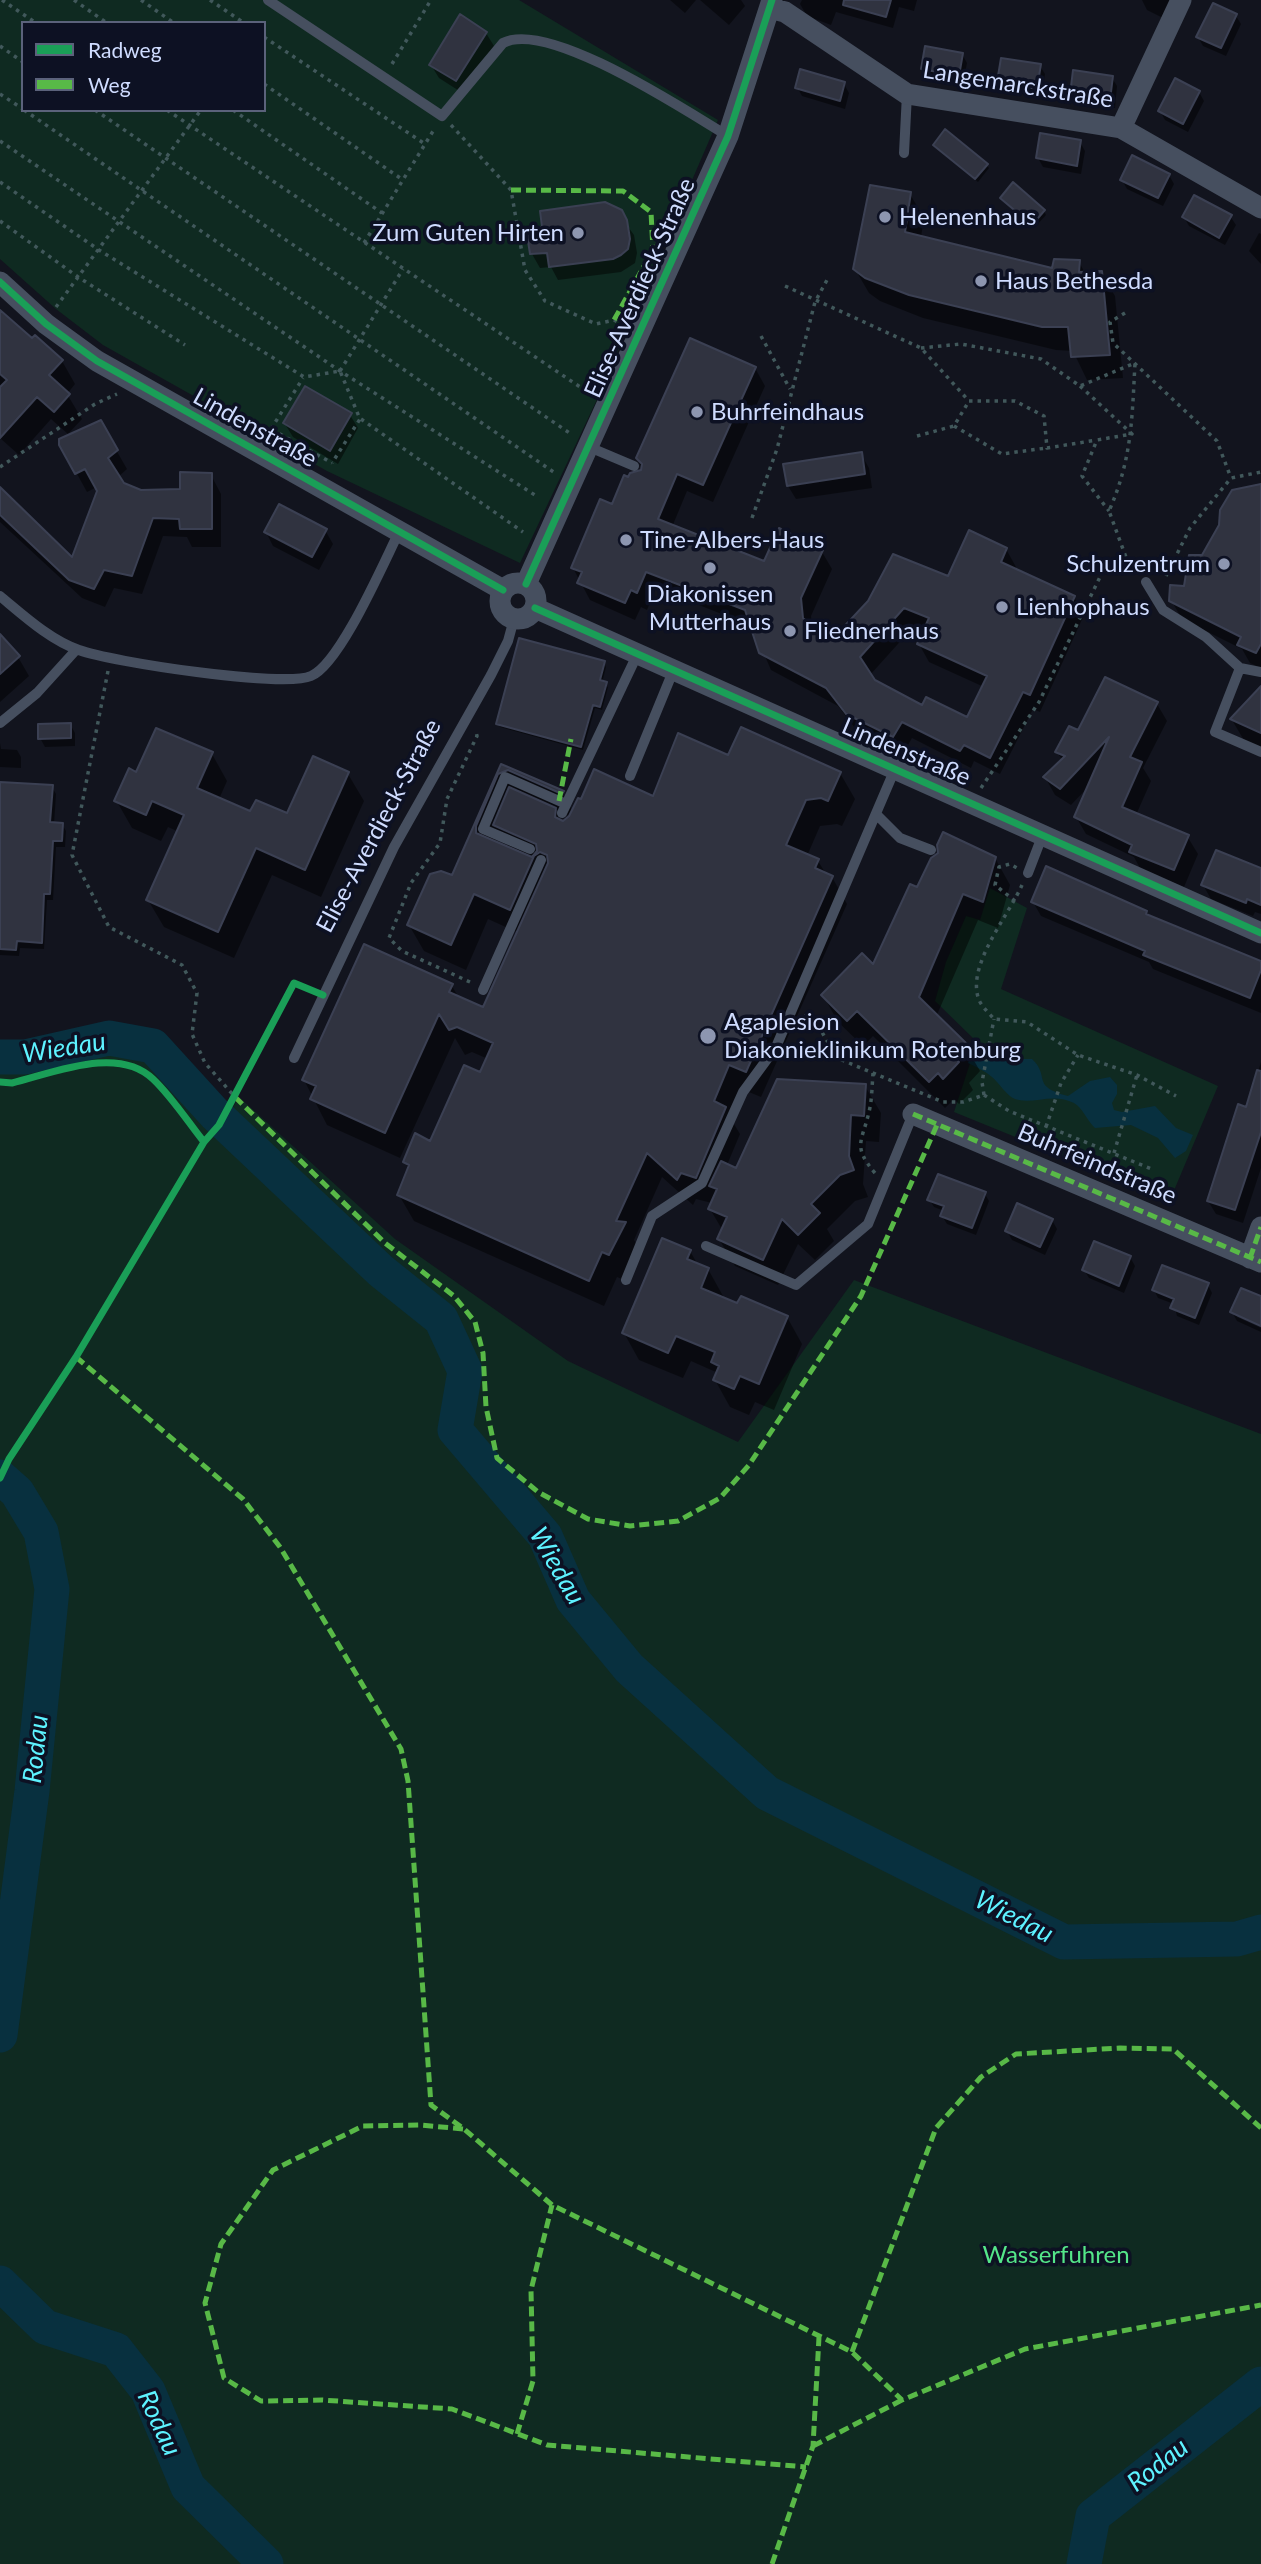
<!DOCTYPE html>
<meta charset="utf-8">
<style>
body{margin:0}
#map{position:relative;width:1261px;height:2564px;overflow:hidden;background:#12141e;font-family:Lato,sans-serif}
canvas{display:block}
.legend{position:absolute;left:21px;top:21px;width:245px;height:91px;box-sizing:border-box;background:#0d1123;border:2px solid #5b627b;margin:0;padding:9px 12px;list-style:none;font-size:21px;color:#cfdcff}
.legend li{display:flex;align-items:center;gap:14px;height:35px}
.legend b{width:35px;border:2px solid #5b627b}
</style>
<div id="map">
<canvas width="1261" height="2564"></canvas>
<ul class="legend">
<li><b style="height:9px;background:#1a9f57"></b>Radweg</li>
<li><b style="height:9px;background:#58b947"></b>Weg</li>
</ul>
</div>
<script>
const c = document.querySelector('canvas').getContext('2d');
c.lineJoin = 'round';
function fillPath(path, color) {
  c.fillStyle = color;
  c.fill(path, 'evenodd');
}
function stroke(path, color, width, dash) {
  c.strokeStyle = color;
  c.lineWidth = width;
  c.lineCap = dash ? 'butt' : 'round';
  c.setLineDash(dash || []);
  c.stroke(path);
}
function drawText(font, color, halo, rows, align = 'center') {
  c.font = font + ' Lato,sans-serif';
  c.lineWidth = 7;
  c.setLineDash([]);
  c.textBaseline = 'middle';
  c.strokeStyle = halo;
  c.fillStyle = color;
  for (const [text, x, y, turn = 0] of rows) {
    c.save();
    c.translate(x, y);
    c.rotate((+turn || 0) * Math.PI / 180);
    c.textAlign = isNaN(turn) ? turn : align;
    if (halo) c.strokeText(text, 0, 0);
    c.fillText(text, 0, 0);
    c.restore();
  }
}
fillPath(new Path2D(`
 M0,0H519L718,120L600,393L520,563L327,471L103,345L56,309L0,259ZM23,23H264V110H23Z
 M990,888L1027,908L1001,989L1218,1086L1170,1200L954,1112L977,1042L935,1001L946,962L966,916L980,920Z
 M127,1027L159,1036L230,1112L239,1097L395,1239L568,1361L738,1442L854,1280L1261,1434V2564H0V1047L47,1043L83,1032Z`), '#0f2a21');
fillPath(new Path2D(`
 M971,1054L983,1059H1032C1051,1077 1030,1086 1068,1096L1090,1081L1110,1077L1117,1085V1094L1112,1103L1114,1110L1122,1112L1155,1106L1176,1128L1193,1135L1186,1151L1175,1158L1158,1138L1131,1125L1095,1128C1087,1121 1083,1108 1074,1103C1053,1092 1033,1105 1015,1099C1007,1096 999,1083 992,1077C985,1071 976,1067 968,1063Z`), '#08303f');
fillPath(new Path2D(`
 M670,0H696L685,13Z
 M700,0H741L745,6L729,25Z
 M802,0H917L914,11L899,7L893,28L836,12L831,25L807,16L800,4Z
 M1142,0H1174L1165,19L1147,10Z
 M1236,16L1241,24L1226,56L1203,46L1198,37Z
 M486,33L494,46L464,94L439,78L431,65Z
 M962,54L967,63L963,84L928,78L922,69Z
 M1040,66L1045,74L1041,97L1004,91L999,82Z
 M1112,78L1117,86L1115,108L1077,103L1072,94Z
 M844,84L849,93L845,109L802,96L797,87Z
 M1199,92L1204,101L1188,132L1165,120L1160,111Z
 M1080,142L1085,151L1081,174L1043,167L1038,158Z
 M935,145L986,165L989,168L978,182Z
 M1169,175L1174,184L1163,206L1127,189L1122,180Z
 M910,194L924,218L921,237L1054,270L1079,262L1085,273L1101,272L1115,296L1123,378L1087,380L1073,351L1056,350L923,318L880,301L869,293L855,269Z
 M1002,198L1044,211L1046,215L1035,227Z
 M605,204L613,206L634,235L637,253L635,263L621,272L558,280L551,267L540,268L532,254L544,228Z
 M1230,216L1236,225L1225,245L1189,226L1184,217Z
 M1259,233L1261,234V264L1249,251Z
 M0,312L32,341L62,361L75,384L67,394L82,419L68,434L51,419L19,455L0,438Z
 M755,368L765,386L713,502L687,491L672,527L765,563L822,552L832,569L811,616L812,627L816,631L839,635L1006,549L1016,567L1015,570L1074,597L1084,615L1040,712L1033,709L1000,774L974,761L971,768L912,738L903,754L858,732L838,706L771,670L752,626L656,588L647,610L641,607L635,620L590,600L573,568L629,480L642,471L638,458ZM915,625L926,629L919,644L929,662L984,687L968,719L923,708L874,681L870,675Z
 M350,415L358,428L338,464L293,437L285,424Z
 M100,422L127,469L118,477L123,484L140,491L182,490L211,475L221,494V547H192L187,537L163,536L142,594L114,588L105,607L82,598L0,522V490L72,560L99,491L97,487L87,492L61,445Z
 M861,454L869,468L872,488L796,499L788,486Z
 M1261,486V668L1250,663L1242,649L1182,619L1171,600L1185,588L1203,557Z
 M325,530L333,544L319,570L273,546L266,532Z
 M0,637L18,657L29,676L0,702Z
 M604,663L606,667L602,683L608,687L602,710L595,708L583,750L500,727L498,723Z
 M1261,699V752L1248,747L1232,720Z
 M1157,704L1167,721L1143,768L1151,781L1136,815L1187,836L1198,854L1184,887L1141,870L1134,857L1086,834L1076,817L1089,786L1071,805L1055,795L1045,777L1063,761L1057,752L1079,732Z
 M70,724L75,733V746L45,747L40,738Z
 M0,743L1,749L17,750L21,757V768L0,767Z
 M212,754L227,781L219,799L251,814L288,816L348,774L364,801L321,897L272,875L234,958L164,927L148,900L179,832L168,827L161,841L132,828L116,800L137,774Z
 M729,758L840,773L855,799L842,826L837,824L820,826L807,856L818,861L826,874L832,877L847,904L761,1097L744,1090L731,1119L740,1134L727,1165L737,1170L865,1086L881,1113L879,1142L866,1141L863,1184L868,1197L855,1201L827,1229L834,1241L815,1260L798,1244L778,1285L735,1266L719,1239L723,1231L710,1209L712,1203L696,1199L693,1205L662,1177L634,1240L640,1250L624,1280L617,1277L604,1306L414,1221L399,1195L409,1170L405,1162L431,1144L481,1075L488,1059L472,1052L465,1055L455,1038L400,1158L327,1125L304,1080L452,986L459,998L484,1010L519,933L488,919L466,970L424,951L409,925L453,878L502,766L562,793L573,812L654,798ZM554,809L573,817L562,823ZM500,832L510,850L495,844Z
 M0,784L52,787L56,794L54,824H62L66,831L65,847H56L53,900H47L44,949L20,948L19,956L0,955Z
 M995,858L1010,885L998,928L978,920L936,1017L965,1045L980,1071L969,1083L973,1090L959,1104L954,1099L945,1108L873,1036L863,1046L838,1022L823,995L873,967L918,889Z
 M1261,870V914L1255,912L1253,916L1211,899L1203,885Z
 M1033,902L1146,912L1149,918L1261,963V1013L1153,969L1149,962L1041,916Z
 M1261,1062V1168L1243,1223L1216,1214L1208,1201L1247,1109Z
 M985,1194L989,1201L976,1235L947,1224L942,1216L944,1211L934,1207L929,1199Z
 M1052,1220L1057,1229L1045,1255L1012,1240L1007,1231Z
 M690,1251L698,1265L708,1269L723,1296L722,1299L787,1317L802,1344L774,1410L755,1402L749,1415L730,1407L715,1380L718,1373L691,1361L683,1378L639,1360L624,1333Z
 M1130,1257L1135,1266L1124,1293L1089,1278L1084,1270Z
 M1208,1285L1212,1293L1199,1325L1177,1316L1174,1304L1158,1298L1154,1290Z
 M1261,1298V1324L1237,1313V1317L1261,1328V1332L1237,1321L1232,1312Z`), '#0007');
stroke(new Path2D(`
 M0,1057H25L109,1038L153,1046L215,1114L381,1271L441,1319L465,1371L455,1430L545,1536L573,1600L629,1668L767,1793L1064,1942L1237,1939L1261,1932
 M0,1477L17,1492L41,1532L52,1589L32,1791L0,2035
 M0,2283L45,2327L116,2350L148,2391L188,2487L266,2564
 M1084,2564L1093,2516L1261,2384`), '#08303f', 35);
const building = new Path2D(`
 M844,0H891L886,17L843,5Z
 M1213,3L1237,14L1221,48L1196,37Z
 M460,14L487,32L456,81L429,65Z
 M925,46L963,53L959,76L921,69Z
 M1001,58L1041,64L1037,89L997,82Z
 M800,69L845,82L840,101L795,88Z
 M1073,70L1113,76L1110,100L1070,95Z
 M1175,78L1200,91L1183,124L1158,111Z
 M945,129L988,164L975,179L933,145Z
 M1040,133L1081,140L1077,166L1036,158Z
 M1132,155L1170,174L1158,198L1120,180Z
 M1013,182L1045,210L1032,225L1000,198Z
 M870,185L911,192L905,232L1052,268L1054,259L1080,260L1079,272L1102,271L1110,355L1071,357L1068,327H1042L909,295L865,278L853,269Z
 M1194,195L1232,215L1219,238L1182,217Z
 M605,202L622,210L627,220L630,239L628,249L621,255L613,259L549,267L547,253L530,254L526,228L542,227L540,211Z
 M0,310L32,338L35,335L63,360L49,375L70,394L54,412L37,397L0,438V387L7,380L0,374Z
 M690,338L756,367L703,485L677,474L658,519L764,561L779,528L823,550L801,598L803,618L817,630L838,633L868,601L893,554L948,576L969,530L1007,548L1001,562L1075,596L1030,695L1023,692L990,758L964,745L960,751L902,722L893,737L846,714L826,688L759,653L745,610L646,572L637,593L631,590L625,603L577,583L582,572L571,568L600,499L612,504L624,475L628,477L630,473L641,470L642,464L636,458ZM904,608L929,618L917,644L987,676L967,717L926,697L922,705L875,680L860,657Z
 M305,386L352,413L330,451L283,423Z
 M101,420L118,450L108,458L124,483L141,490L180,489V472L212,473V529H180L179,519L153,518L132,576L104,570L94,589L69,580L0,515V487L72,557L97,491L85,469L75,474L59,445V439Z
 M862,452L865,474L787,486L783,464Z
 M1261,484V644L1256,653L1237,645L1241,637L1169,601L1170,585L1184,586L1189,555H1202L1219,525L1220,510L1232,490Z
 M279,504L327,529L312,557L264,532Z
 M0,634L20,656L0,674Z
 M519,638L605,661L600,680L607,682L600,707L593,705L581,747L496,724Z
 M1105,677L1158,702L1130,757L1142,762L1122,807L1189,835L1174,870L1129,852L1132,845L1074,817L1109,737L1060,789L1043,777L1065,756L1055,752L1069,726L1078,730Z
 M1261,686V733L1230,719Z
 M71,723V738L38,739V724Z
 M741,727L841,772L828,801L821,798L806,800L786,845L819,859L815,868L833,876L746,1072L729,1065L714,1101L726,1107L696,1178L681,1173L677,1180L647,1153L616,1221L626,1222L609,1255L602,1252L589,1281L397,1195L409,1165L403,1162L415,1133L430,1141L464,1065L480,1072L493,1043L457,1027L449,1030L439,1014L385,1133L310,1099L316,1086L302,1080L364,944L453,984L449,992L483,1007L548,863L547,855L540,852L534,856L510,910L474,894L451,945L407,925L430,874L441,871L452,875L501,764L564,791L562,794L508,770L498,774L476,826V833L532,857L537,851L536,844L493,825L509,787L556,808L555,817L563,821L569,816L578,798L581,799L594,769L653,796L678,733L728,755Z
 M156,728L213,752L197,788L250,811L256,800L287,813L313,756L349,772L305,870L256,848L218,932L146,900L184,815L152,801L146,815L114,801L129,768L136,772Z
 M0,782L53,785L50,822L63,823L62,841H53L50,894H44L42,943L17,941L16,950L0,949Z
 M943,832L996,857L983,902L963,894L919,997L967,1044L954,1057L959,1062L943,1079L938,1073L929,1082L857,1011L847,1021L821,995L862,953L873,964L910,884L917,887L931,858L938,853L937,845Z
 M1216,850L1261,868V905L1247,899L1246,903L1201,885Z
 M1046,866L1147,911L1146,914L1261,961V970L1250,998L1143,955L1145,951L1031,902Z
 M1257,1070L1261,1071V1132L1235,1210L1207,1201L1238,1104L1246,1107Z
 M777,1079L866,1084L864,1116L851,1115L849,1156L854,1170L840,1175L811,1204L820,1213L798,1235L782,1219L763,1260L717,1239L727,1217L708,1209L717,1189L709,1186L721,1161L736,1168Z
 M938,1174L986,1192L972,1228L940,1216L944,1206L927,1200Z
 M1017,1203L1053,1219L1040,1247L1005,1231Z
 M662,1238L691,1250L687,1259L709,1268L701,1288L737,1303L741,1296L788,1316L759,1384L740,1376L734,1389L713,1380L719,1366L711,1362L715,1352L676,1336L668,1353L622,1333Z
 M1094,1241L1131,1256L1119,1286L1082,1270Z
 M1162,1265L1209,1283L1195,1318L1170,1308L1174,1299L1152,1290Z
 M1241,1288L1261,1296V1326L1230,1312Z`);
fillPath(building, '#303340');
stroke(building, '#3b4053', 2);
stroke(new Path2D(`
 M2,0L36,23
 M74,0L107,23
 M141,0L174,23
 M210,0L244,23
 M264,37L425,144
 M0,46L23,62
 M392,64L431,0
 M264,84L403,180
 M0,94L23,109
 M24,110L555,473
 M95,110L571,434
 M167,110L592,395
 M233,110L382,213
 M451,125L511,190L525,270L545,301L596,324L614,320L621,324
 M0,141L340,371L538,497
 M0,182L99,250L304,377L340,371L360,419L332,463
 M0,221L78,277L185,345
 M364,243L435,128
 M785,286L921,348L969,401H1015L1044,416L1047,448L1097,440
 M56,307L201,110
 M1125,313L1110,322L1113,343L1217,441L1231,478
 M761,336L790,389
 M921,348L961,344L1041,359L1080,386L1135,363C1132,419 1132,459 1109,511L1127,560
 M340,371L403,269
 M1080,386L1132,434L1097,440L1082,476L1109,511
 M361,419L523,532
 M954,426L1002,454L1046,448
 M271,429L303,378
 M267,435L271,429L332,463
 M917,436L954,426L969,401
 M0,467L95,404L117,394
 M752,518L777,449L815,302L827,280
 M1166,576L1190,528L1231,478L1261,472
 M108,671L72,855L109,927L182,965L197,993L192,1034L205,1063L235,1097
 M981,788L1039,702L1100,577
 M1022,885C1009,915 968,963 978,997C980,1005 988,1012 994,1019L1027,1022L1078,1055L1137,1075L1176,1096
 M1015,901L995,885L999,867L1010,864L1017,868
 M470,982L402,951L389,938L411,883L440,843L447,799L477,736L476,732
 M805,1014L819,1027L837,1058L943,1102H963L984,1095
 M873,1073C872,1086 872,1100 869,1112C862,1142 852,1146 875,1173
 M984,1095L1009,1111L1154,1170
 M984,1095L982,1082L994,1019
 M1046,1127L1061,1083L1078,1055
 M1114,1153L1137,1075`), '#41585b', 3.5, [3.5, 5]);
stroke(new Path2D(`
 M268,0L442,116L503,43C548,19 686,111 728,136
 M904,153L907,94
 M589,447L634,466
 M1146,582L1163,610L1206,637L1240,668L1261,672
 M0,596C23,615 50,640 79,650C111,662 284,688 311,676C340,664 383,564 399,532
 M1240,668L1215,732L1261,752
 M0,723L37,693L76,650
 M630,776L674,669
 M562,813L638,653
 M876,814L900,838L931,850
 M530,849L483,829L505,777L566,804
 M1028,873L1043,834
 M483,990L541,860
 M294,1058L394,847L491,675L508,641L514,619
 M706,1246L796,1285L868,1224L913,1114
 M626,1280L652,1216L702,1183L743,1092L776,1047L895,769`), '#464f5f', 10);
stroke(new Path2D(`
 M770,8L785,12L907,94L1121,128L1261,208
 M1121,128L1181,0
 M0,282L46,324L97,361L503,590
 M500 601a18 18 0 1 1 36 0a18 18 0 1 1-36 0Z
 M526,584L728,136L772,0
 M535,608L1261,933
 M913,1114L1261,1262
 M1250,1258L1261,1227`), '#464f5f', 21);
stroke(new Path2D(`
 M511,190L623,191L651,212L653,250L614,320
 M559,801L571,739
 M235,1097L385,1243L454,1296L475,1322L483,1353L486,1407L497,1458L538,1492L588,1519L630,1526L678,1521L720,1498L749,1465L861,1296L937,1125
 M913,1114L1261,1262
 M1250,1258L1261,1227
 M76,1357L243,1499L280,1547L401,1749L408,1781L431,2105L464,2129L552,2205L852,2352L902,2400L1025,2349L1261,2305
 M463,2129L420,2125L363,2126L273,2170L221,2244L205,2303L224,2378L261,2401L322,2400L452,2409L547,2445L806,2467
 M852,2352L936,2128L981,2077L1016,2054L1120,2048L1173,2049L1261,2128
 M517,2434L533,2381L531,2290L552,2205
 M813,2446L902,2400
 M772,2564L813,2446L819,2337`), '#58b947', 5, [10, 5]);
stroke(new Path2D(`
 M0,282L46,324L97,361L503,590
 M526,584L728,136L772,0
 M535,608L1261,933
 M0,1082L12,1083C53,1073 118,1045 153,1079C172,1097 188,1122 204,1142
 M0,1478L9,1459L76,1357L204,1142L219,1125L294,983L323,995`), '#1a9f57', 7);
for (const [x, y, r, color] of [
 [885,217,7,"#8d96b0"],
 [578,233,7,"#8d96b0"],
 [981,281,7,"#8d96b0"],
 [697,412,7,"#8d96b0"],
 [626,540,7,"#8d96b0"],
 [1224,564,7,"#8d96b0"],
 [710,568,7,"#8d96b0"],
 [1002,607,7,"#8d96b0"],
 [790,631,7,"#8d96b0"],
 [708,1036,9,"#8d96b0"]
]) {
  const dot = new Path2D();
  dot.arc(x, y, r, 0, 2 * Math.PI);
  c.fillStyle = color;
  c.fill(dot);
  stroke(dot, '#0d1123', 2.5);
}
drawText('24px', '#cfdcff', '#0d1123', [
 ["Langemarckstraße",1018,85,9],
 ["Elise-Averdieck-Straße",640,288,-66],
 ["Lindenstraße",255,428,29],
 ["Lindenstraße",906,752,23],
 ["Elise-Averdieck-Straße",379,826,-62],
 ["Buhrfeindstraße",1097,1164,23]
]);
drawText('24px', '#cfdcff', '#0d1123', [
 ["Helenenhaus",899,217],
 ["Zum Guten Hirten",564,233,"right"],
 ["Haus Bethesda",995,281],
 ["Buhrfeindhaus",711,412],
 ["Tine-Albers-Haus",640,540],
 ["Schulzentrum",1210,564,"right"],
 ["Diakonissen",710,594,"center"],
 ["Mutterhaus",710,622,"center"],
 ["Lienhophaus",1016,607],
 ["Fliednerhaus",804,631],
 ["Agaplesion",724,1022],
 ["Diakonieklinikum Rotenburg",724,1050]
], 'left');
drawText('24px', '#54e689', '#0d1123', [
 ["Wasserfuhren",1056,2255]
]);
drawText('italic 26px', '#5df2ff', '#0d1123', [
 ["Wiedau",64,1048,-9],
 ["Wiedau",557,1566,60],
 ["Rodau",36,1749,-84],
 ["Wiedau",1014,1917,27],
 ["Rodau",159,2423,65],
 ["Rodau",1158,2465,-38]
]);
</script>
